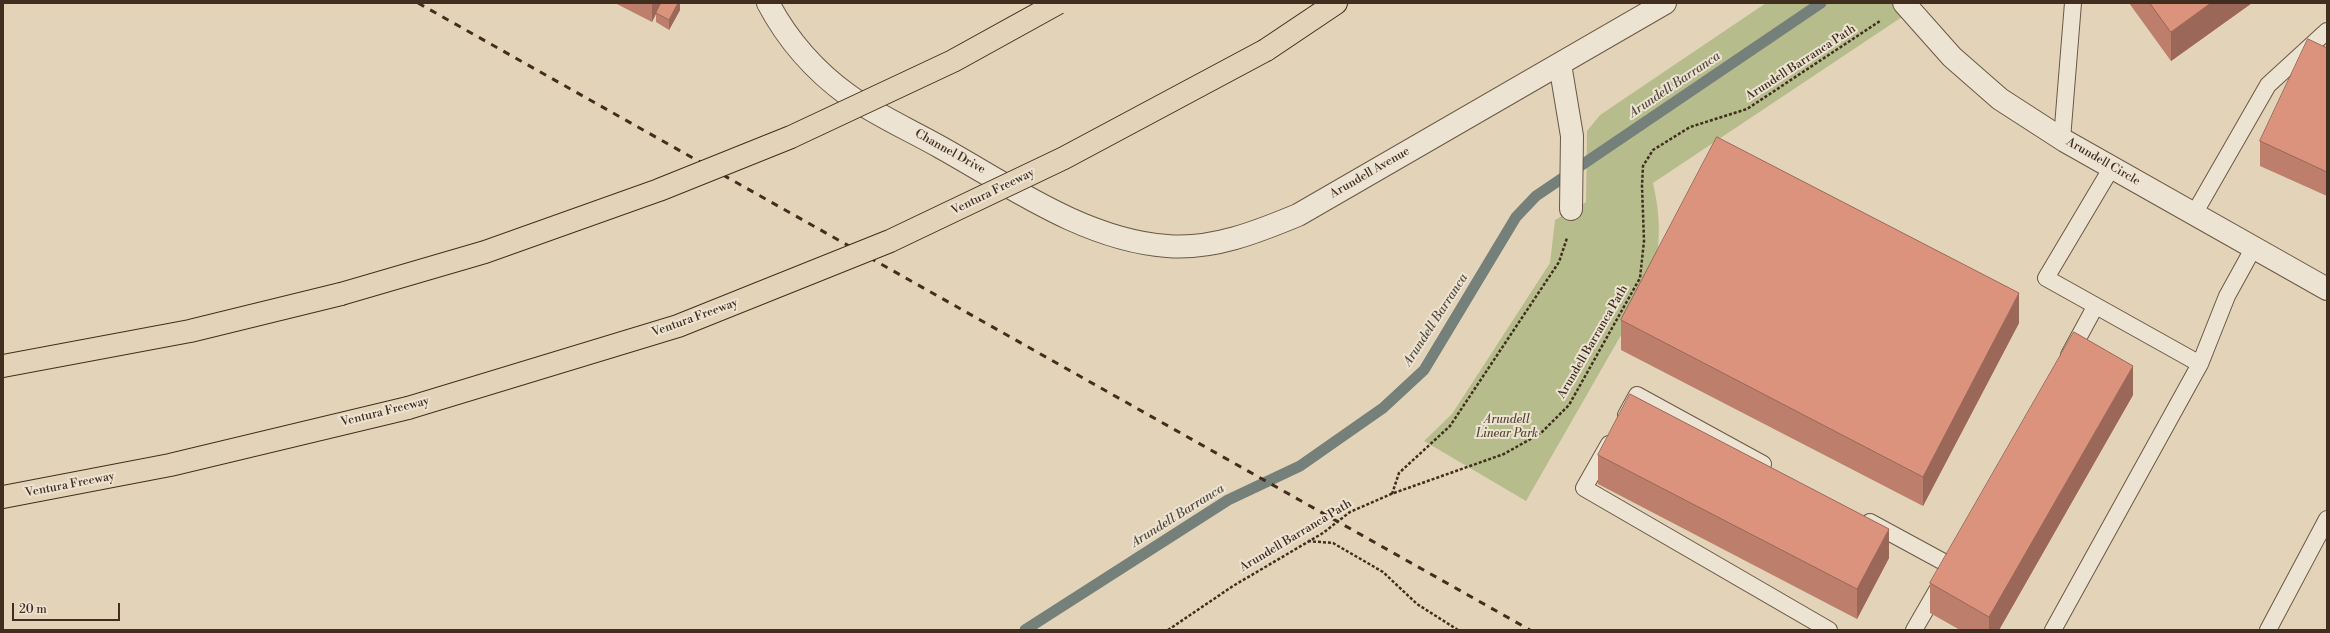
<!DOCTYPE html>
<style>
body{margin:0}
#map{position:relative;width:2330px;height:633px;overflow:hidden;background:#e3d4b9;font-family:"Libre Bodoni",serif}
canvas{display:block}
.frame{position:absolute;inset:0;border:4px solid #412e1e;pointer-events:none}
.scale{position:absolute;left:12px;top:603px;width:108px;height:18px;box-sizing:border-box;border:2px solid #412e1e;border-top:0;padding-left:5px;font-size:12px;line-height:14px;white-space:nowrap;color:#412e1e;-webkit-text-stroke:3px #ede3d2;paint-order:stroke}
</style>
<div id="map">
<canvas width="2330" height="633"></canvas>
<div class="frame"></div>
<div class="scale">20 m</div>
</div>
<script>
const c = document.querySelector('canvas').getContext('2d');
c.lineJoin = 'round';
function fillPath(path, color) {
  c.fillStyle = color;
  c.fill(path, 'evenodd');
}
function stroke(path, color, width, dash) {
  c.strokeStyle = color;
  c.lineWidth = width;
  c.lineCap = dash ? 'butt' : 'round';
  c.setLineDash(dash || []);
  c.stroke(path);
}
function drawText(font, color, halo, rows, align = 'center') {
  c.font = font + ' "Libre Bodoni",serif';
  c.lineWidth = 4;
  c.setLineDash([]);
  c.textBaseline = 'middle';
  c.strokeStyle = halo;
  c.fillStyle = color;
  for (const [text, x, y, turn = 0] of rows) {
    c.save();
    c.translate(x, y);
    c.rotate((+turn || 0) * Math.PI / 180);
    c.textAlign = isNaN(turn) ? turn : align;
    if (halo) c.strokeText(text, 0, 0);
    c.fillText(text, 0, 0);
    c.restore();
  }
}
fillPath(new Path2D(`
 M1766,3H1923L1653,183C1661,218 1661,245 1652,281L1526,501L1424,441L1452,414L1550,263L1555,220L1586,202L1587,131L1600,115Z`), '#b7bc8d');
stroke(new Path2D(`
 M1025,630L1228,500L1300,466L1383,408L1424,370L1516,217L1536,196L1821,3`), '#748079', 11);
const service = new Path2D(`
 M2062,139L2073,3
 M2112,167L2046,278L2200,364L2227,296L2254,247
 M2194,214L2268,85L2327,31
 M2069,355L2095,307
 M1626,415L1637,395L1763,464
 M1609,444L1584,488L1829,630
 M1870,522L1951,566L1957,555
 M1914,630L1940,585
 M2053,630L2200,364
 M2268,630L2327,519`);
const minor = new Path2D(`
 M768,3C787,39 815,71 848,95C874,114 912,131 940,147C1010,186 1085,240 1167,246C1212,250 1257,232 1298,215L1665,3
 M1904,3L1952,57L2000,99L2065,141L2327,289
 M1560,64L1572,136L1571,209`);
const motorway = new Path2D(`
 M1266,50L1336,3
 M3,366L190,331L341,294
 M3,497L170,465L408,408`);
stroke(service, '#6a5845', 18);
stroke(minor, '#6a5845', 24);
stroke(motorway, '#412e1e', 24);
stroke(new Path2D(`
 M1392,494L1399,473L1450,426L1559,262L1567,238
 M1308,541L1333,543L1383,572L1417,604L1458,630
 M1168,630L1233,586L1323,533L1350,512L1391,494L1504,454L1541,433L1569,405L1640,278L1644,241L1642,186L1643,166L1653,150L1690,127L1747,109L1880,21`), '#412e1e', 2.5, [3, 2]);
stroke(service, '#ede3d2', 16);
stroke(minor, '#ede3d2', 22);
stroke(motorway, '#e3d4b9', 22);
stroke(new Path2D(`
 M418,3L1530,630`), '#412e1e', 3, [7, 7]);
const motorwayBridge = new Path2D(`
 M341,294L485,252L659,190L791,137L953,61L1058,3
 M408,408L678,326L890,241L1064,158L1266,50`);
stroke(motorwayBridge, '#412e1e', 24, []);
stroke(motorwayBridge, '#e3d4b9', 22);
fillPath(new Path2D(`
 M615,3H680V10L669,30L656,22V14L652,22Z
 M2129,3H2252L2171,61Z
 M2327,48V196L2260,166V141Z
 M1621,320L2019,323L1923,506L1621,350Z
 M2133,395L1999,630H1960L1930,613V583Z
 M1598,455L1889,558L1857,619L1598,484Z`), '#bd7e6c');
fillPath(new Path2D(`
 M652,3H661L652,22Z
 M678,3H680V10L669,30V20Z
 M2211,3H2252L2171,61V32Z
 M2019,293V323L1923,506V477Z
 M2133,366V395L1999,630H1989V617Z
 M1889,529V558L1857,619V589Z`), '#9a6758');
const building = new Path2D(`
 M661,3H678L669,20L656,13Z
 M2150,3H2211L2171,32Z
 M2308,39L2327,48V172L2260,141Z
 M1717,137L2019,293L1923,477L1621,320Z
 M2074,332L2133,366L1989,617L1930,583Z
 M1630,394L1889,529L1857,589L1598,455Z`);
fillPath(building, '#dc937e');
stroke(building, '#9a6758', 1);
drawText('12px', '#412e1e', '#ede3d2', [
 ["Arundell Barranca Path",1801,63,-33],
 ["Channel Drive",950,152,29],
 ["Arundell Circle",2103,162,30],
 ["Arundell Avenue",1370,173,-30],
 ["Ventura Freeway",993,192,-26],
 ["Ventura Freeway",695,318,-20],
 ["Arundell Barranca Path",1593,342,-60],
 ["Ventura Freeway",385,412,-14],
 ["Ventura Freeway",70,485,-11],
 ["Arundell Barranca Path",1296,536,-31]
]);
drawText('italic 12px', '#594a34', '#ede3d2', [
 ["Arundell",1507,420],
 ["Linear Park",1507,434]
]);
drawText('italic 13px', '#52493c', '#ede3d2', [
 ["Arundell Barranca",1675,85,-34],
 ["Arundell Barranca",1436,320,-57],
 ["Arundell Barranca",1178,516,-32]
]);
</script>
